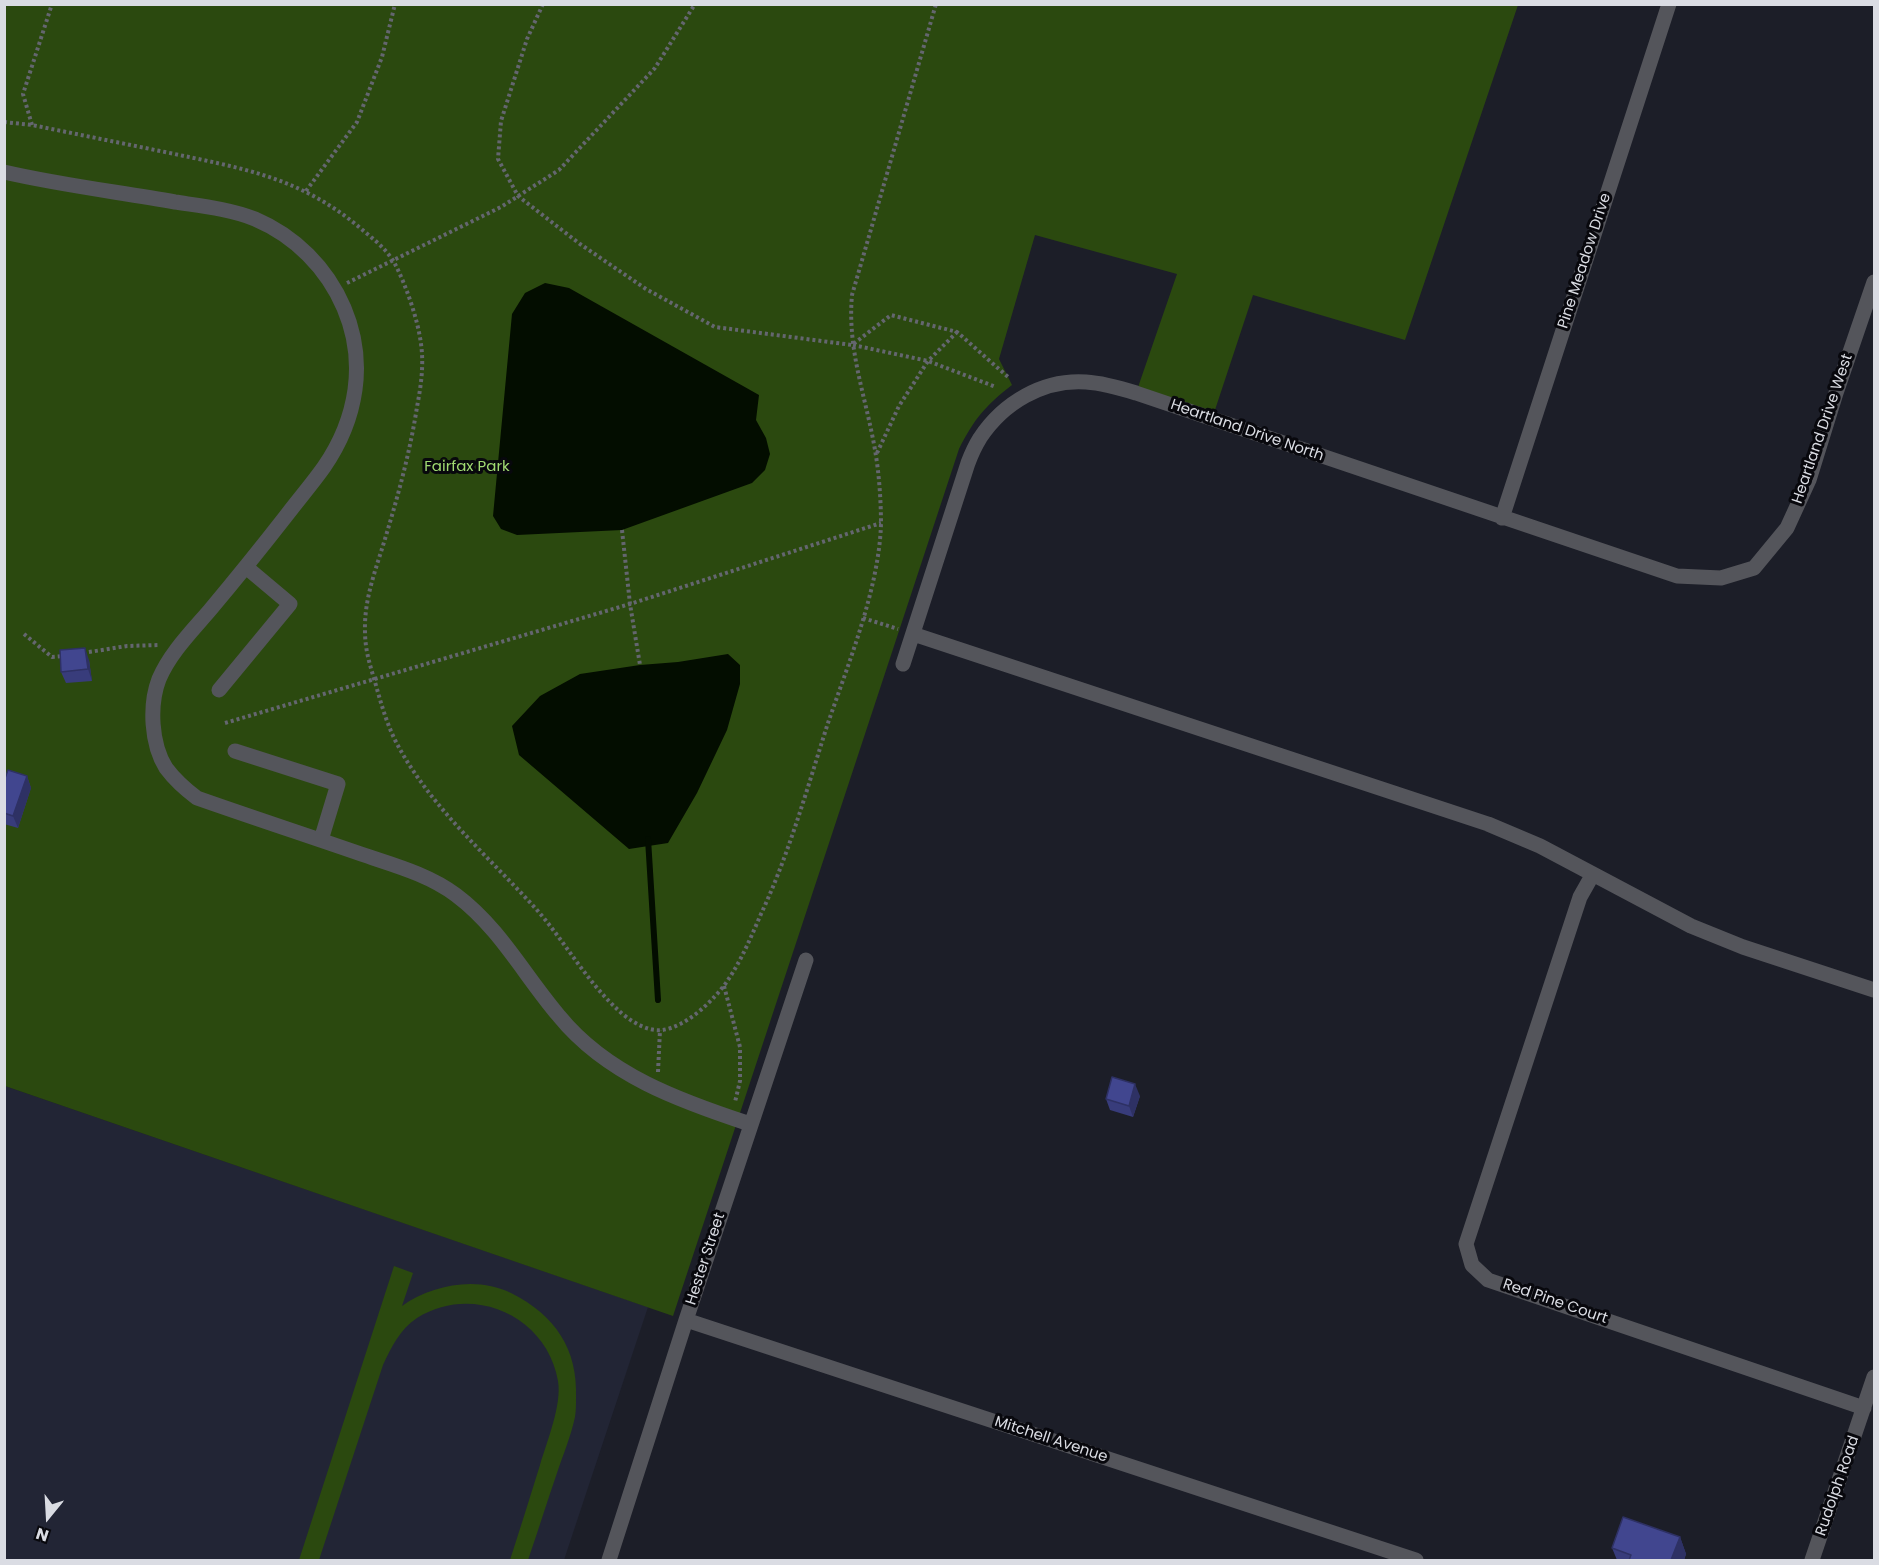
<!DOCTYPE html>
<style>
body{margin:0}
#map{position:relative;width:1879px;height:1565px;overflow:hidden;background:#1c1e28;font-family:Poppins,sans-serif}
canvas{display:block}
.frame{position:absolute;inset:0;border:6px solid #dadce3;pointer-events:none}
.north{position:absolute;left:18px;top:1487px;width:60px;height:60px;-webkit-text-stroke:4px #08080d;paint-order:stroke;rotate:198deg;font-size:16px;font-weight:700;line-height:24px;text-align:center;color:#dadce3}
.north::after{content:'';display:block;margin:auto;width:21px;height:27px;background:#dadce3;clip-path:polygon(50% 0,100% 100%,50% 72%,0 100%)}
</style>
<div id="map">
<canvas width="1879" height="1565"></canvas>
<div class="frame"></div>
<div class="north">N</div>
</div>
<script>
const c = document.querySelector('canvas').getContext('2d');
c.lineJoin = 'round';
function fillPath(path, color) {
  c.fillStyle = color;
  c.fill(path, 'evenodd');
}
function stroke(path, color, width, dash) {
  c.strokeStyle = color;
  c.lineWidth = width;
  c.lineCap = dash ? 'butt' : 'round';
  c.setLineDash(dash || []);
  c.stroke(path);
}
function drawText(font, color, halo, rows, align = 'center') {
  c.font = font + ' Poppins,sans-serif';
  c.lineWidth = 6;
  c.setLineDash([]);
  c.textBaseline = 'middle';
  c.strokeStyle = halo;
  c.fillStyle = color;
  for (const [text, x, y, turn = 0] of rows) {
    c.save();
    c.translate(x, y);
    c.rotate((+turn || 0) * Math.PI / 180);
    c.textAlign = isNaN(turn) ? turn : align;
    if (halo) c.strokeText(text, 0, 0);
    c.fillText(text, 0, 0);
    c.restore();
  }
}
fillPath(new Path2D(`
 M5,1086L648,1307L564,1560H5Z`), '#222535');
fillPath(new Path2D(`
 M5,5H1518L1405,340L1253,295L1212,419L1136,393L1177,274L1035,235L999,359L1012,385C986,405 974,419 959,449L673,1316L5,1086Z
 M394,1266L413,1273L402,1306C432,1285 476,1276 511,1293C555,1315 578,1349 576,1398C576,1404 576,1411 575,1417C571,1436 563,1455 557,1473C547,1502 538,1531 528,1560H510C520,1529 530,1497 540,1465C547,1441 562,1405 558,1381C547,1316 473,1283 417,1318C400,1329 391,1348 383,1365L319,1560H299Z`), '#2b490f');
fillPath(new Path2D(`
 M545,283L569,288L759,395L756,420L766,438L770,454L765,470L752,483L622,530L517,535L501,529L493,516L512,314L525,293Z
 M728,654L740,665V684L727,730L697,793L668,843L629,849L519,755L512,726L540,696L580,674L640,665L678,662Z`), '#030d00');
stroke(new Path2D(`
 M648,839L658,1000`), '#030d00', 6);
stroke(new Path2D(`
 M543,4L527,39L501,121L498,159L518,196L580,244L646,289L715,327L852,345L891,315L957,332L1008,377
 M4,122L32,125C76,134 121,143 165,152C240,168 298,176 359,227C372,238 387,249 395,264C406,285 418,320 421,344C424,365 421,386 417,407C410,452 398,496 385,539C376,569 364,599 365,631C365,650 370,665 375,682C381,703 386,722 396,742C430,807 488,856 537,910C565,942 586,980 616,1008C627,1019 646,1032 662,1030C687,1027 715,999 728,980C742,959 751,937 761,914C789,854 807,789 827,726C848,664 879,589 881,524C881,501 879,472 875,450C866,397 847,350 852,295L936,4
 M32,125L23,94L52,4
 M306,191L357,122L382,57L395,4
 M347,283L501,207L559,170L655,68L695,4
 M853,345L928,361L996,387
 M877,453L899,406L928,361L957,332
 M622,530L630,604L640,665
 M863,618L898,629
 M24,634L52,657L64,656
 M83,653L127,646L159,645
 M225,723L630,604L881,523
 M724,986L740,1047V1081L735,1102
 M658,1072L660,1030`), '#64666f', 4, [3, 3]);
stroke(new Path2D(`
 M4,172C60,185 119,192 175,202C201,206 230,209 255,219C295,236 327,268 344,308C367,362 357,419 324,467C312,484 298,500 286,516C261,548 236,579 210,610C192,631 170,653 159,679C149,705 151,744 166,768C175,780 185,789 197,798C251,817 306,835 361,854C393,865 428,874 456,895C500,928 524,975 559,1016C607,1075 680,1101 750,1124
 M1502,518L1669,4
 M913,634L1488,824L1540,846L1691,926L1743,947L1874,990
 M903,664L968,463C971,455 975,446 980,438C1003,403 1043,379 1086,382C1103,383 1120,388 1136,393L1677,576L1721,578L1754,568L1787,528L1809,480L1836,393L1874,282
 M219,690L290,604L246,567
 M235,751L338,784L321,840
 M1593,874L1580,897L1466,1244L1472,1265L1488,1280L1864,1408
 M686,1320L1416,1560
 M609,1560L686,1320L806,960
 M1812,1560L1874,1377`), '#54555b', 15);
fillPath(new Path2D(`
 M89,660L92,681L66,683L61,672Z
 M27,776L31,788L18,828L4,824V781Z
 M1140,1096L1133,1117L1110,1110L1106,1099Z
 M1680,1537L1686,1554L1684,1560H1617L1612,1548Z`), '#383c7b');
fillPath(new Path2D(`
 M85,648L89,660L92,681L88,669Z
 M27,776L31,788L18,828L13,816Z
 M1135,1084L1140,1096L1133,1117L1129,1106Z
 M1680,1537L1686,1554L1684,1560H1671Z`), '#2e3164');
const building = new Path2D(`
 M85,648L88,669L61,672L60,650Z
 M8,770L27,776L13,816L4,813V781Z
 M1112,1077L1135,1084L1129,1106L1106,1099Z
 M1623,1517L1680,1537L1671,1560H1629L1631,1555L1612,1548Z`);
fillPath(building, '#41468f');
stroke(building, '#2e3164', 1.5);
drawText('15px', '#dadce3', '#08080d', [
 ["Pine Meadow Drive",1585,261,-72],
 ["Heartland Drive West",1823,429,-71],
 ["Heartland Drive North",1247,431,19],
 ["Hester Street",706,1259,-72],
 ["Red Pine Court",1555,1302,19],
 ["Mitchell Avenue",1051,1440,18],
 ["Rudolph Road",1838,1486,-71]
]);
drawText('15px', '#a1db72', '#08080d', [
 ["Fairfax Park",467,467]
]);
</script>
